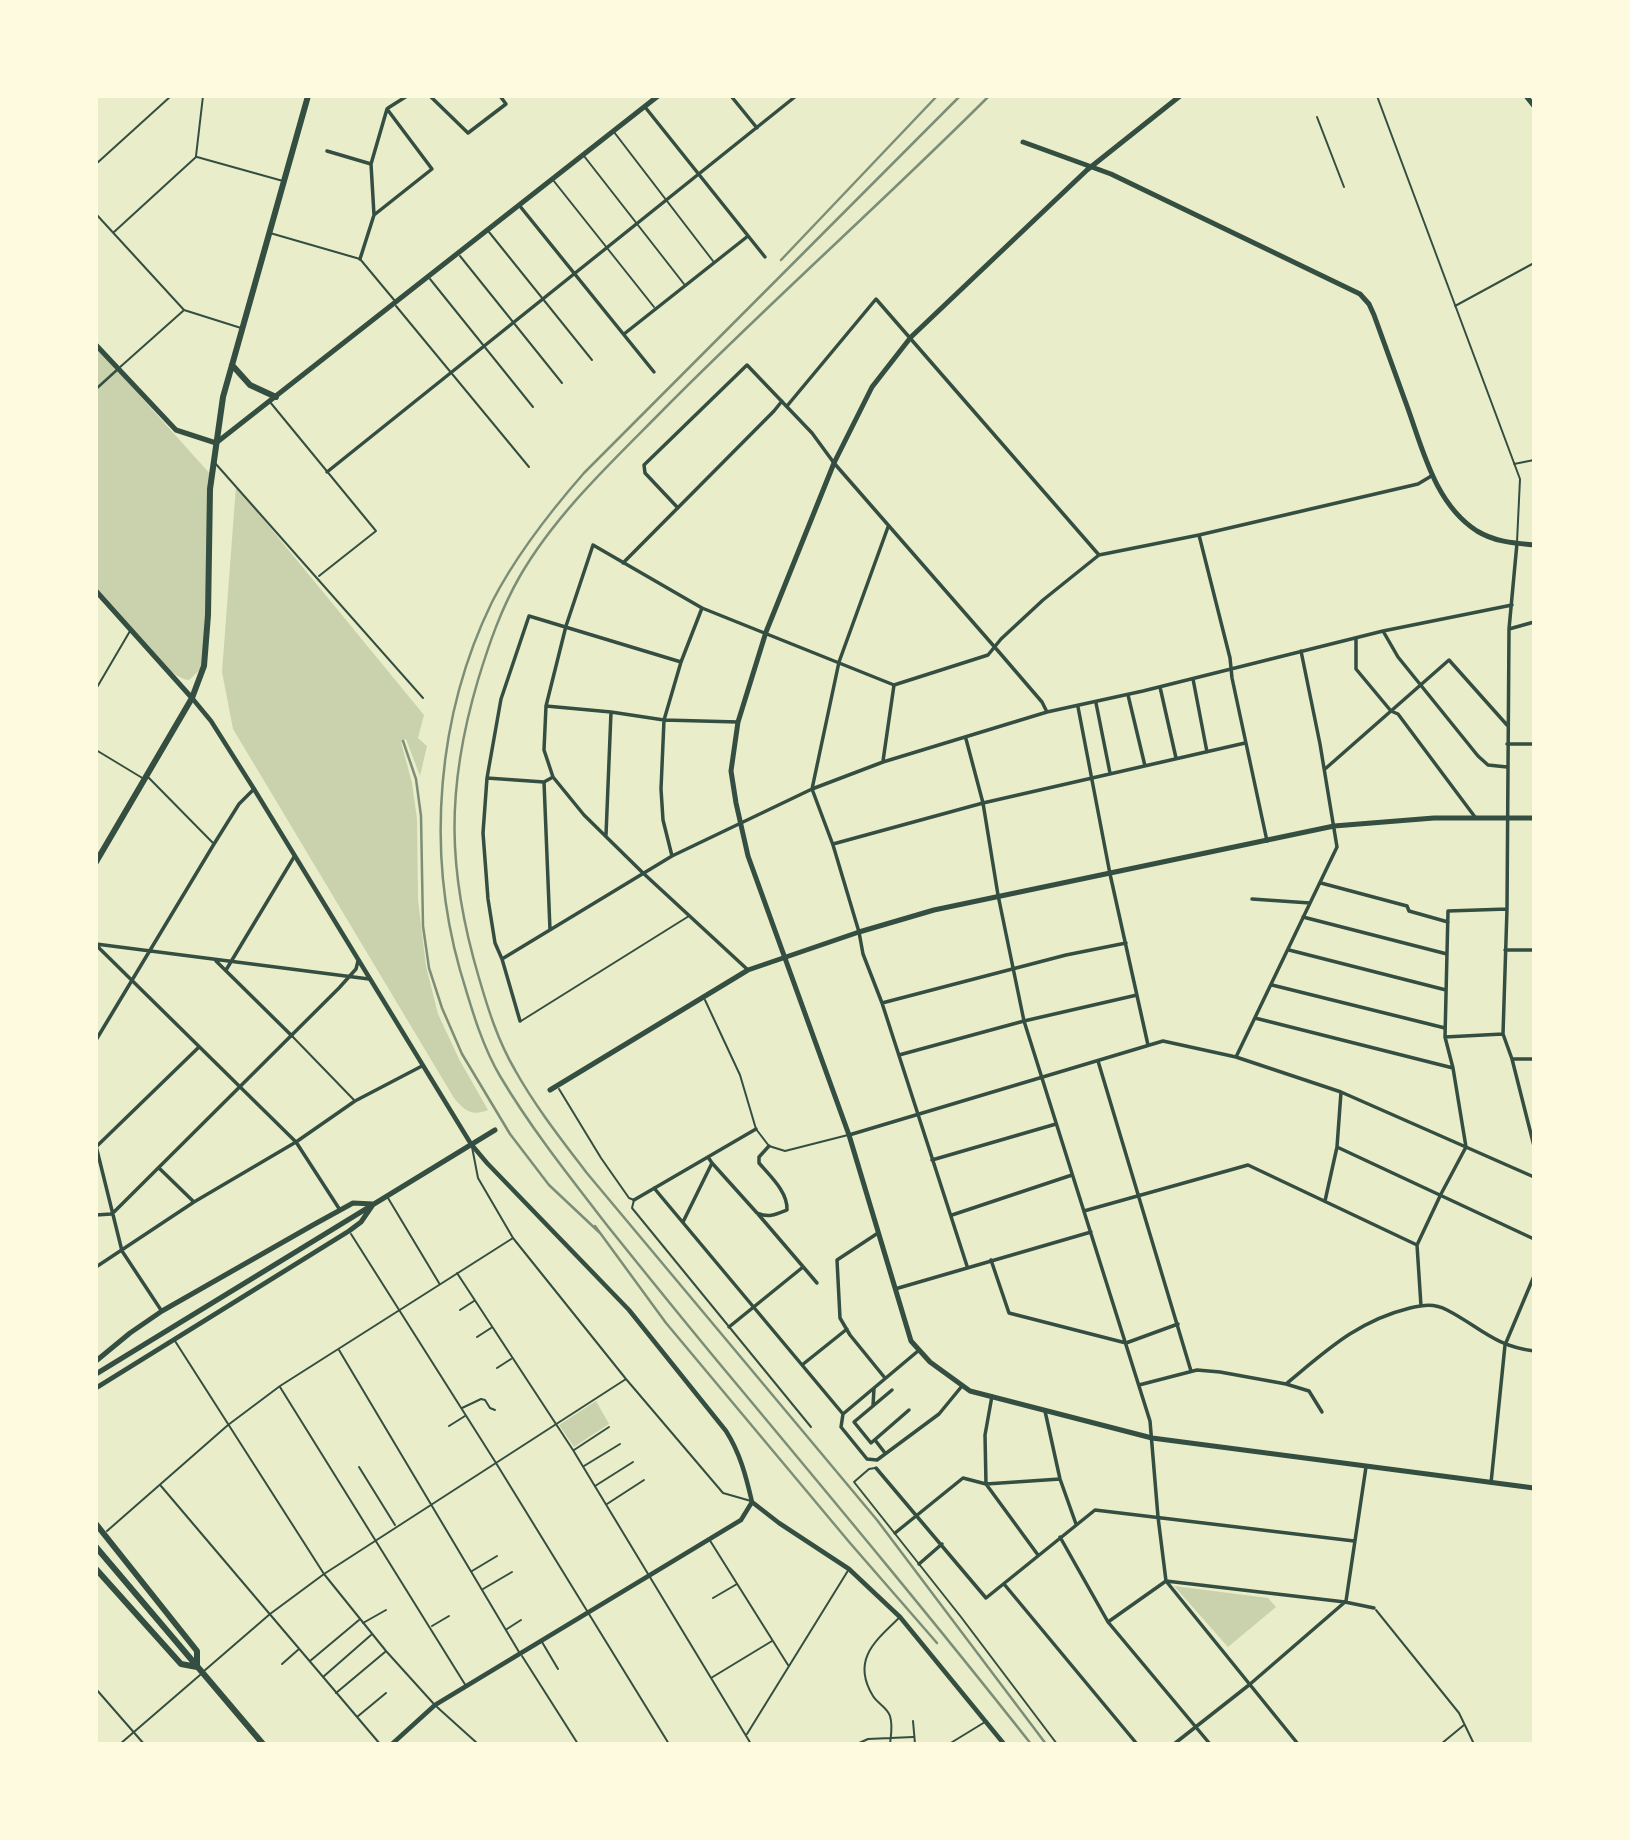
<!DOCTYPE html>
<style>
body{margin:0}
#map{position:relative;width:1630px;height:1840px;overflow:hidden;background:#e9edc9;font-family:"DejaVu Sans",sans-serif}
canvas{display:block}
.frame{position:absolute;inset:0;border:98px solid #fefae0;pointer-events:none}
</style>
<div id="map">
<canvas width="1630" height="1840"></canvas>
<div class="frame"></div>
</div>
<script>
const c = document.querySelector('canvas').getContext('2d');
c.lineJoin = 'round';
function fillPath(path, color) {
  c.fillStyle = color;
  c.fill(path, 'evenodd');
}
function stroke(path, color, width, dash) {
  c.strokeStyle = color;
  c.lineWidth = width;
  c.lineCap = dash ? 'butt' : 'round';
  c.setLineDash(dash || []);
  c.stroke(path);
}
fillPath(new Path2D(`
 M96,347L212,476L204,666L189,680C165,678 114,611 96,592Z
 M236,486L424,715L418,738L427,746L420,776L406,739L401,742L412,783L417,819L418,900L426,966L438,1014L459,1059L488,1110C472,1117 464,1110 454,1098L233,729L222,672Z
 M596,1401L609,1424L574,1447L559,1425Z
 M1174,1586L1268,1598L1276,1607L1228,1647Z`), '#cad2ad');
stroke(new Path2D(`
 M1377,96L1520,479L1517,542
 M1317,117L1344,187
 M614,132L713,261
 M196,156L203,96
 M584,156L684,284
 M197,157L283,181
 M96,164L171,96
 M553,180L654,307
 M96,214L184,310L241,328
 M114,232L196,157
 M489,232L592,360
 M270,233L360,259L395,301
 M460,256L562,383
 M430,279L533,407
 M396,306L529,467
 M1455,306L1534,263
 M119,368L183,311
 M270,402L376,531L319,576
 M215,463L423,698
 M1514,464L1534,460
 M96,689L130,631
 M96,750L144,779
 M148,777L213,843
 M705,1000L740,1075L756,1129L769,1146L785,1151L848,1135
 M521,1021L689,916
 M292,1036L354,1100
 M559,1089L601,1158L629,1198L634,1200L632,1208L811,1427
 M472,1147L478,1178L513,1238L626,1379L723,1493L751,1501
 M388,1198L439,1283
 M351,1234L496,1463L669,1744
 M457,1273L573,1450L751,1744
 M460,1310L474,1301
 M477,1337L491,1328
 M175,1341L324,1574L386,1651L433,1703
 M339,1350L519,1652
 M497,1368L511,1359
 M280,1387L466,1686
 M462,1408L481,1399L485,1400L490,1408L495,1410
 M449,1426L465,1416
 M574,1450L609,1427
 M584,1466L620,1444
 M359,1467L395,1525
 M875,1468L869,1469L854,1482L961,1617L1057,1744
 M161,1486L380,1744
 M595,1486L633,1462
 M607,1504L644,1480
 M107,1531L228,1425L280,1386L513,1238
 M709,1539L788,1665
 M472,1571L497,1556
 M483,1589L512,1572
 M713,1598L737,1584
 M1376,1610L1459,1713L1474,1744
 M363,1623L386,1610
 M432,1626L449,1616
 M507,1629L521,1620
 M542,1642L558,1669
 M522,1656L578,1744
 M310,1661L359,1620
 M282,1664L299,1649
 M204,1671L270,1614L324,1574L626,1379
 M323,1677L371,1635
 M711,1678L772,1641
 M96,1689L144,1744
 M336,1693L385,1652
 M437,1707L478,1744
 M357,1717L386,1693
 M913,1721L915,1744
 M747,1734L849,1569
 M120,1744L200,1675
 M857,1744L868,1739L913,1737
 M890,1744C891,1734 893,1726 890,1716C887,1707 878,1704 873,1696C851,1660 875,1641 900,1617
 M949,1744L985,1722
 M1441,1744L1464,1725`), '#344e41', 2);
stroke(new Path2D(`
 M96,389L118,369`), '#344e41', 2.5);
stroke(new Path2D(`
 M430,96L468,133L506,104L500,96
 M731,96L757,128
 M645,107L765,257
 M388,108L407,96
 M327,151L371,164L374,215L360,259
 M371,164L387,109L432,169L374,215
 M519,205L654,372
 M624,334L748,236
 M787,406L876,299L1099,555
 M327,472L796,96
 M678,508L645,473L644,465L747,365L812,433L834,463L999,652L1042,702L1047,712
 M888,527L839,662L812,789L833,845L859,932L863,954L882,1003L967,1266
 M1199,535L1230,658L1232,678L1267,841
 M1517,543L1509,629L1507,909L1503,1034L1512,1059L1534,1146
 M623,563L774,411L782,401
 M1509,629L1534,622
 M1383,631L1398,657L1478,756L1488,765L1507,767
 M1356,638V669L1391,711L1398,714L1475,817
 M1193,679L1207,752
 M1160,687L1176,758
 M1128,695L1145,766
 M1096,703L1110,773
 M546,706L611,712L664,720L738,722
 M1078,707L1110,874L1148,1045
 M966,739L983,803L998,895L1024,1021L1150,1421L1158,1517L1166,1581L1298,1744
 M1507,744H1534
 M883,761L894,685L988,655L1001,639L1043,600L1099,555L1199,535L1418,484L1433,475
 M1325,769L1449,660L1507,725
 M487,778L544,782
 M606,835L611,712
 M833,844L983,803L1245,743
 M672,856L663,820L661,789L664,720L681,662L702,608
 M1321,883L1407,906L1409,911L1448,922
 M1252,899L1310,903
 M1303,917L1447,954
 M550,930L544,782L553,777
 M96,944L369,979
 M96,945L296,1142L340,1210
 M1289,950L1446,990
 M1505,950H1534
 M502,959L672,856L812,789L883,762L1047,712L1143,691L1383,631L1512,605
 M216,961L292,1036
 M226,970L294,857
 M748,970L642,872L584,815L553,777L544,750L546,706L566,626L593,545L702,608L894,685
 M1272,985L1445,1028
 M882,1003L1066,955L1126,943
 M1255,1018L1453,1068
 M520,1021L502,959L495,943L488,899L483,833L487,778L501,699L529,616L681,662
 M1445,1037L1503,1034
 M96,1040L214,844L239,804L254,789
 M899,1055L1024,1021L1137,995
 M1236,1057L1337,847L1320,744L1301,651
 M1512,1059H1534
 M1098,1061L1191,1371
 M849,1135L1163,1041L1236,1057L1341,1092L1534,1177
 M96,1146L122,1251L161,1310
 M97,1146L199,1047
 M1337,1147L1534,1239
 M932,1160L1056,1124
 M712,1163L757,1213C769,1218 775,1215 787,1210C788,1192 770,1176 759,1163V1157L769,1146
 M159,1168L194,1202
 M654,1188L843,1414
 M634,1200L756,1129
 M1325,1201L1337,1147L1341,1092
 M1084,1211L1248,1165L1417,1245
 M758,1214L817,1283
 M96,1215L111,1214L115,1211L339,988L356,969L358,961
 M952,1215L1072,1175
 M683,1222L712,1163L708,1157
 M878,1233L837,1260L840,1318L850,1335L885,1378
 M991,1260L1009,1313L1126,1343L1178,1324
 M96,1267L194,1202L296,1142L355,1101L422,1066
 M895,1289L1091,1232
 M1421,1306L1417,1245L1441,1194L1466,1147L1453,1068L1445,1037L1448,911L1507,909
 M729,1327L803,1267
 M918,1351L843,1414L841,1427L867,1459L877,1460L939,1414L962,1386
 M802,1365L847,1329
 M1286,1384C1326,1351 1357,1321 1410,1308C1423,1305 1434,1303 1447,1310C1480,1327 1494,1346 1534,1351
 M1139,1385L1197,1370L1220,1372L1286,1384L1309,1391L1322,1412
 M892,1390L854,1422L871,1443L909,1410
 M992,1396L985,1435L986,1484L1038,1555
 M873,1406L874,1388
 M1045,1411L1060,1479L1076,1524
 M875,1440L885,1453
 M876,1468L986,1598L1095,1510L1354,1541
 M1491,1483L1505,1345L1534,1276
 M895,1533L963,1478L986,1484L1060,1479
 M1060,1537L1108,1622L1210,1744
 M919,1564L942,1544
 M1004,1584L1137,1744
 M1346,1601L1366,1467
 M1108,1622L1166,1581L1345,1602L1374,1608
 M1174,1744L1249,1685L1345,1602`), '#344e41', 3.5);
stroke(new Path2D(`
 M192,698L211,721L254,789L471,1144L487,1163L629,1310L726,1431C740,1453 746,1476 752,1502
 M752,1502L779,1523L849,1569L900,1617L1004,1744
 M392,1744L435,1705L741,1520L752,1502`), '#344e41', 4.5);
stroke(new Path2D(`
 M1180,96L1087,170L911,337L872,387L834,463L766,632L738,722L731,771L736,803L748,856L849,1135L911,1341L930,1362L970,1391L1152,1438L1534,1488
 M1526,96L1534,106
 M1023,142L1111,174L1360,294L1369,304L1374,315C1385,346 1396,376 1407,406C1423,450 1435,504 1477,531C1495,542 1514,543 1534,545
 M96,345L176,430L216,443L658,96
 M96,591L192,698
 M550,1090L748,970L859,932L934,910L1334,826L1434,818H1534
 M96,1361L130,1333L162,1311L313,1225L353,1203L373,1204
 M96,1374L495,1130
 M96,1388L349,1231L361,1222L372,1206`), '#344e41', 5);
stroke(new Path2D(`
 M232,365L250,385L276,397
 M96,862L192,698L204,666L208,615L210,489L223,397L308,96
 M96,1524L197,1651V1667
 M96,1547L263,1744
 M96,1569L181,1664L197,1667`), '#344e41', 6);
stroke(new Path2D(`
 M960,96L584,473C549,513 516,555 492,602C437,715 426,850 460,970C471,1006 481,1044 500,1076C532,1130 572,1180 610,1229C651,1280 692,1331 734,1381C834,1501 934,1621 1031,1744
 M989,96C883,202 771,301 666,407C614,460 557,512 520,576C501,609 489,644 478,680C446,788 447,870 479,978C488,1009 498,1041 515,1070C535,1106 561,1139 586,1172L877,1520L1046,1744
 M781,260L937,96
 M403,741L416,779L421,816L423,926L429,968L442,1008L462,1054L510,1134L549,1185L600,1233
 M595,1226L666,1323L850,1543L937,1643`), '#7c8e77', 2.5);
</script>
